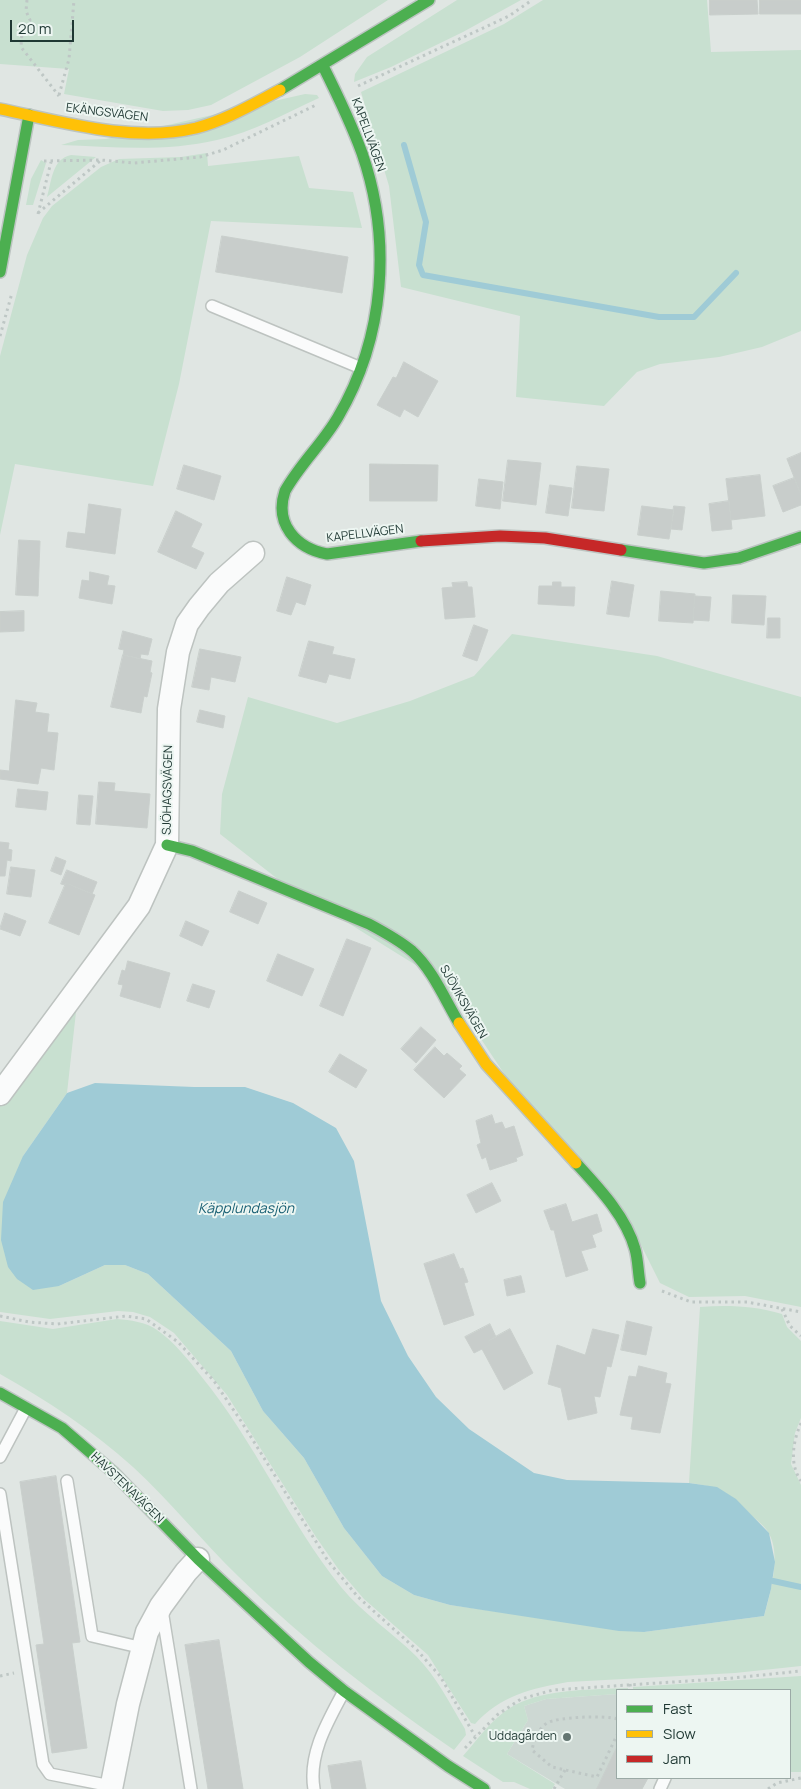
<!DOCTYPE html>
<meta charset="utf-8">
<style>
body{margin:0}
#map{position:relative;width:801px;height:1789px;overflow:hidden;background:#e0e6e3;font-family:Manrope,sans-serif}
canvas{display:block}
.legend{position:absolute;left:616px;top:1689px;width:175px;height:90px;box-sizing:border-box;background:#edf6f2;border:1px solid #9baaa6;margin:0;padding:6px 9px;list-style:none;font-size:15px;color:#1f3833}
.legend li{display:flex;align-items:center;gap:10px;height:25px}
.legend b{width:25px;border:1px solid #9baaa6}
.scale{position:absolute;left:10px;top:20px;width:64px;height:22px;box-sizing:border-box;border:2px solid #1f3833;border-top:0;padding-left:6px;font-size:15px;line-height:18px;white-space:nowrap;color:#1f3833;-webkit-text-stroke:4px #edf6f2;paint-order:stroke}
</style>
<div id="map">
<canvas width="801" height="1789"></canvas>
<ul class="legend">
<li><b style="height:6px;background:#4caf50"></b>Fast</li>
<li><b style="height:6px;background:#ffc107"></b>Slow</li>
<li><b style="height:6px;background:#c62828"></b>Jam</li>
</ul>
<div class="scale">20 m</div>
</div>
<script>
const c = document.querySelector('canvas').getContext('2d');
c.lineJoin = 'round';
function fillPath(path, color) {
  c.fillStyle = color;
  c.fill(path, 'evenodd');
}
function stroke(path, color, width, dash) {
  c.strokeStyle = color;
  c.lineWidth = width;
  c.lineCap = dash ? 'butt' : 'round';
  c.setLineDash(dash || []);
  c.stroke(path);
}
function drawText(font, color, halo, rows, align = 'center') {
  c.font = font + ' Manrope,sans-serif';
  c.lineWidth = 4;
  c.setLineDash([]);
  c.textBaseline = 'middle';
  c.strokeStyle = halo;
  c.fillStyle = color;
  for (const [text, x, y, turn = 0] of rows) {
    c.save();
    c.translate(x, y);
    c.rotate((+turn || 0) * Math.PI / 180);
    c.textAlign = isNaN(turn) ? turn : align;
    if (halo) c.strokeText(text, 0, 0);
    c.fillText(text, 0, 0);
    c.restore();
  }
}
fillPath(new Path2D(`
 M617,1694V1778H648L642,1789H565L507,1754L528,1720L524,1706L546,1699Z`), '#cdd8d3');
fillPath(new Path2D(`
 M0,0H388L300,57L211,105L188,110L163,111L64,94L69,69L0,64Z
 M457,0H521L463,32L391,67L354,82L355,74L367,57Z
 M543,0H707L711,52L801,50V331L762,347L719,357L660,364L637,372L604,406L516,397L520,316L401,287L389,186L361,92L504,24Z
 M305,94L317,95L319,98C286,113 253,132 217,140C166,152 113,147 61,145L78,140L106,139Z
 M207,153L208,166L299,156L309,188L353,192L362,228L211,221L179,384L153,486L15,464L0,535V356L27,255L43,218L52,206L101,167L119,159L181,157Z
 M71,155L96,157L47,197C52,180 52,159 71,155Z
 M41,160L46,163L33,205H26L31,179Z
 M512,634L657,656L801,697V1307L745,1296L689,1297L660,1283L633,1229L513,1087L443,982L279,880L220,834L222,794L248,697L337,723L410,701L474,676Z
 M78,994L67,1093L23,1156L59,1286L105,1265H125L148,1274L231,1351L263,1411L304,1458L344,1528L382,1576L414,1595L450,1605L644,1632L764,1616C770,1594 782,1553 768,1532C764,1525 755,1519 749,1513C728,1491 719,1487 689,1483L700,1307C729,1305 754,1306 782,1314L787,1327L801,1341V1418L795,1433L791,1464L801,1485V1666L735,1673L568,1682C532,1688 500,1696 475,1724L471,1723L428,1655L364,1599L339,1570L316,1537L227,1395L174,1333L150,1317L133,1312L118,1311L50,1319L0,1312V1106Z
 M117,1319C130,1320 146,1322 157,1330C174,1342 188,1359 201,1376C255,1442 288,1521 341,1587C363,1614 392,1632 416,1656C437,1677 450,1704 465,1729L466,1735L454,1750C378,1698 304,1641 238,1576C202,1541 170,1501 133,1467C92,1430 48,1401 0,1374V1321L53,1329Z
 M801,1676V1772H790V1690H633V1687Z
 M628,1688V1690H617V1694L546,1699L524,1706L528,1720L507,1754L555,1784L552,1789H530L514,1782H503L463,1756C478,1739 494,1716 515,1705C548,1688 592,1690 628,1688Z`), '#c8e0d0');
fillPath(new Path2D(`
 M95,1083L194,1087H245L293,1103L336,1128L354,1161L381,1301L408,1356L436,1397L469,1429L534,1473L567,1480L689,1483L717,1487L736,1499L769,1533L775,1562L771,1589L764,1616L644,1632L619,1631L450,1605L414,1595L382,1576L344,1528L304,1458L263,1411L231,1351L148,1274L125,1265H105L59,1286L33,1290L17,1279L8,1267L1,1240L3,1202L23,1156L67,1093Z`), '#9fcbd6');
stroke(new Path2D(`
 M404,145L426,222L419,265L423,275L659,317H694L736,273
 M773,1581L801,1587`), '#9fcbd6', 6);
const building = new Path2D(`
 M710,0H757L758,14L710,15Z
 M760,0H801V14H760Z
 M222,236L348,257L342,293L216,272Z
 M404,362L438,381L418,417L404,409L400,417L377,405L393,377L396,378Z
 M801,453V495L787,459Z
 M508,460L541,463L536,505L503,501Z
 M370,464L438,465L437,501H370Z
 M184,465L221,476L214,500L177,489Z
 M577,466L609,469L604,511L572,508Z
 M760,475L765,516L731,520L726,479Z
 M794,478L801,495V505L783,512L773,486Z
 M479,479L503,482L500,509L476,506Z
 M550,485L572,488L568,516L546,513Z
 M729,501L732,529L712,531L709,504Z
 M89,504L121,509L115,554L66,547L68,532L85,534Z
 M642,506L674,510L669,539L638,535Z
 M674,506L685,507L682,530L671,529Z
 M176,511L202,524L191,547L204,553L196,569L158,552Z
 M19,540L40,541L38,596L16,595Z
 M90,572L109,576L107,585L115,586L112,604L79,598L82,580L89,581Z
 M287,577L311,585L305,605L296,602L291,615L277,611Z
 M612,581L634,585L629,617L607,614Z
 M467,582L468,587H472L475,617L445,619L442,588L453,587L452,583Z
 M553,582H561V587H575L574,606L538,604L539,586H552Z
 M661,591L695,594L693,623L659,621Z
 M733,595L766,596L764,625L732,623Z
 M695,596L711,597L709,621L693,620Z
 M24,611V631L0,632V612Z
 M768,618H780V638H767Z
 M474,625L488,630L477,661L463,656Z
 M123,631L152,639L148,655L141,654L140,659L123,655L124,650L119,649Z
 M309,641L334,647L332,654L355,659L350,679L329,674L326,683L299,676Z
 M200,649L241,657L235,682L211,677L209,690L192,687Z
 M123,655L152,661L150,672L152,673L147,697L144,696L141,713L111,707Z
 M16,700L37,703L35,712L49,714L47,732L58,733L54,770L41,768L38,784L0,779V770L9,771Z
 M200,710L225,716L223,728L197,722Z
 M99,782L115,783L114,791L150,794L147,828L96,824Z
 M18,789L48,792L46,810L16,807Z
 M79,795L93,796L90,825L77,824Z
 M0,842L9,843L8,849L12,850L11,861L7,860L5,876H0Z
 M56,857L66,861L61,875L51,871Z
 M11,867L35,870L31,897L7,894Z
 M67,870L97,882L92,894L66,883L65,885L61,884Z
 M66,883L95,895L79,935L49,923Z
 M239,891L267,903L258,924L230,912Z
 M5,913L26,921L20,936L0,929Z
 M186,921L209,931L202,946L180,936Z
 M347,939L371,948L343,1016L320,1006Z
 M278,954L314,969L302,996L267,981Z
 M128,961L170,973L160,1008L120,996L123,985L118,984L122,970L125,971Z
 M193,984L215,991L209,1008L187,1001Z
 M421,1027L436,1040L416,1063L401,1049Z
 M435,1047L444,1056L447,1053L462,1066L459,1069L466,1075L444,1098L414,1070Z
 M340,1054L367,1070L356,1088L329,1072Z
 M492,1115L495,1124L502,1122L505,1129L514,1126L523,1155L516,1158L517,1161L490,1170L486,1157L482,1159L477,1145L481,1143L476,1121Z
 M492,1183L501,1201L476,1213L467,1195Z
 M566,1204L572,1222L597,1214L602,1231L592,1235L596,1247L581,1251L588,1270L566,1277L554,1230H551L544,1211Z
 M454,1254L460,1269L463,1268L468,1282L464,1283L474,1315L444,1325L424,1264Z
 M521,1276L525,1292L507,1296L504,1280Z
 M627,1321L652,1327L646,1355L621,1350Z
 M490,1324L496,1337L488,1341L490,1345L474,1353L465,1337Z
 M510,1329L533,1373L504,1390L482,1349L490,1345L488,1341Z
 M593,1329L619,1335L611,1367L607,1366L600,1397L594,1396L597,1413L568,1420L561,1388L548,1384L557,1345L585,1355Z
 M639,1366L667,1373L665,1383L671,1384L660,1433L631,1429L633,1417L620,1415L629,1376L636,1377Z
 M56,1476L80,1642L72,1643L87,1748L52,1753L36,1645L44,1644L20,1482Z
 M219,1640L243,1789H208L185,1645Z
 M617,1747V1778H648L642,1789H597Z
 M361,1761L366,1789H332L328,1766Z`);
fillPath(building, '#c8cdcb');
stroke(building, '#c9cfcc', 1);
const lane = new Path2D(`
 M212,306L361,368
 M0,1457L26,1408
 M67,1481L92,1636L143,1648
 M0,1494L43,1764L50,1774L111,1786
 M162,1610L191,1789
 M314,1789C308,1754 328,1721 344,1691
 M660,1789L665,1778`);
const street = new Path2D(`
 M0,1094L139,906L167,845L169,709L178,652L187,624L199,607L219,583L253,553
 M111,1789L128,1704L147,1632L161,1606L186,1572L198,1559`);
const fast = new Path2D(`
 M323,66C337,94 351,123 362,153C392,240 385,337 338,417C323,443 300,464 285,491C274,524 296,548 327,554L421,541
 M280,90L429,0
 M0,272L29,115
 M621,550L704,563L739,558L801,537
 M167,845L192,851L369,924C384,932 399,940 412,951C433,970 445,1000 459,1023
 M576,1163C598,1187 626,1216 635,1249C638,1259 638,1272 640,1283
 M0,1393L62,1428L113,1472L198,1559L309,1662L344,1691L448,1766L484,1789`);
const slow = new Path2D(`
 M0,109C62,122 133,143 196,128C226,120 253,104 280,90
 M459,1023L486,1064L576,1163`);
const jam = new Path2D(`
 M421,541L500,536L545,538L621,550`);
stroke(lane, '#bdc3c0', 14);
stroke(street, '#bdc3c0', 25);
stroke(fast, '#bcc4c1', 14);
stroke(slow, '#bcc4c1', 14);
stroke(jam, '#bcc4c1', 14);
stroke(new Path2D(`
 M27,0L26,11L30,20L22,32L21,47L59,96
 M358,86L509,16L532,0
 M59,95L69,59L74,0
 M44,161L101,160L134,163L200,157L223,150L316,105
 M38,213L100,161
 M38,214L51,162
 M0,336L12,293
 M662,1291L691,1302H747L801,1312
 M782,1309L790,1326L801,1336
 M0,1316L29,1322L57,1324L126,1316L146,1319L178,1342L214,1381L241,1421L328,1561L358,1597L417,1650L440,1676L475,1736
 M801,1423C793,1441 789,1464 801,1481
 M0,1676L14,1673
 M630,1684L631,1690
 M617,1719C606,1715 557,1717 547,1723C538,1729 534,1740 532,1750L552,1767L597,1777L617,1735
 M465,1748L497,1715L521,1699L553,1690L733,1678L801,1671
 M554,1789L565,1770
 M768,1789L777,1783L801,1778`), '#bec7c5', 3, [2.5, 4]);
stroke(lane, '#fafbfb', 11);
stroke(street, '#fafbfb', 22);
stroke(fast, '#4caf50', 11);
stroke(slow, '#ffc107', 11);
stroke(jam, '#c62828', 11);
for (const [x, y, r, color] of [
 [567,1737,5,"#637571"]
]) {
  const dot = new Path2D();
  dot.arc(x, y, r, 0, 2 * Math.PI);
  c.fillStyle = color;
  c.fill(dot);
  stroke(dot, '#edf6f2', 2);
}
drawText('12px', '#1f3833', '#edf6f2', [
 ["EKÄNGSVÄGEN",107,113,7],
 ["KAPELLVÄGEN",368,135,70],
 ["KAPELLVÄGEN",365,534,-7],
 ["SJÖHAGSVÄGEN",168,790,-89],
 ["SJÖVIKSVÄGEN",463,1002,60],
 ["HAVSTENAVÄGEN",127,1488,44]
]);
drawText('12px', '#1f3833', '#edf6f2', [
 ["Uddagården",557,1737]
], 'right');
drawText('italic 14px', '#196074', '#edf6f2', [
 ["Käpplundasjön",246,1209]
]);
</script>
